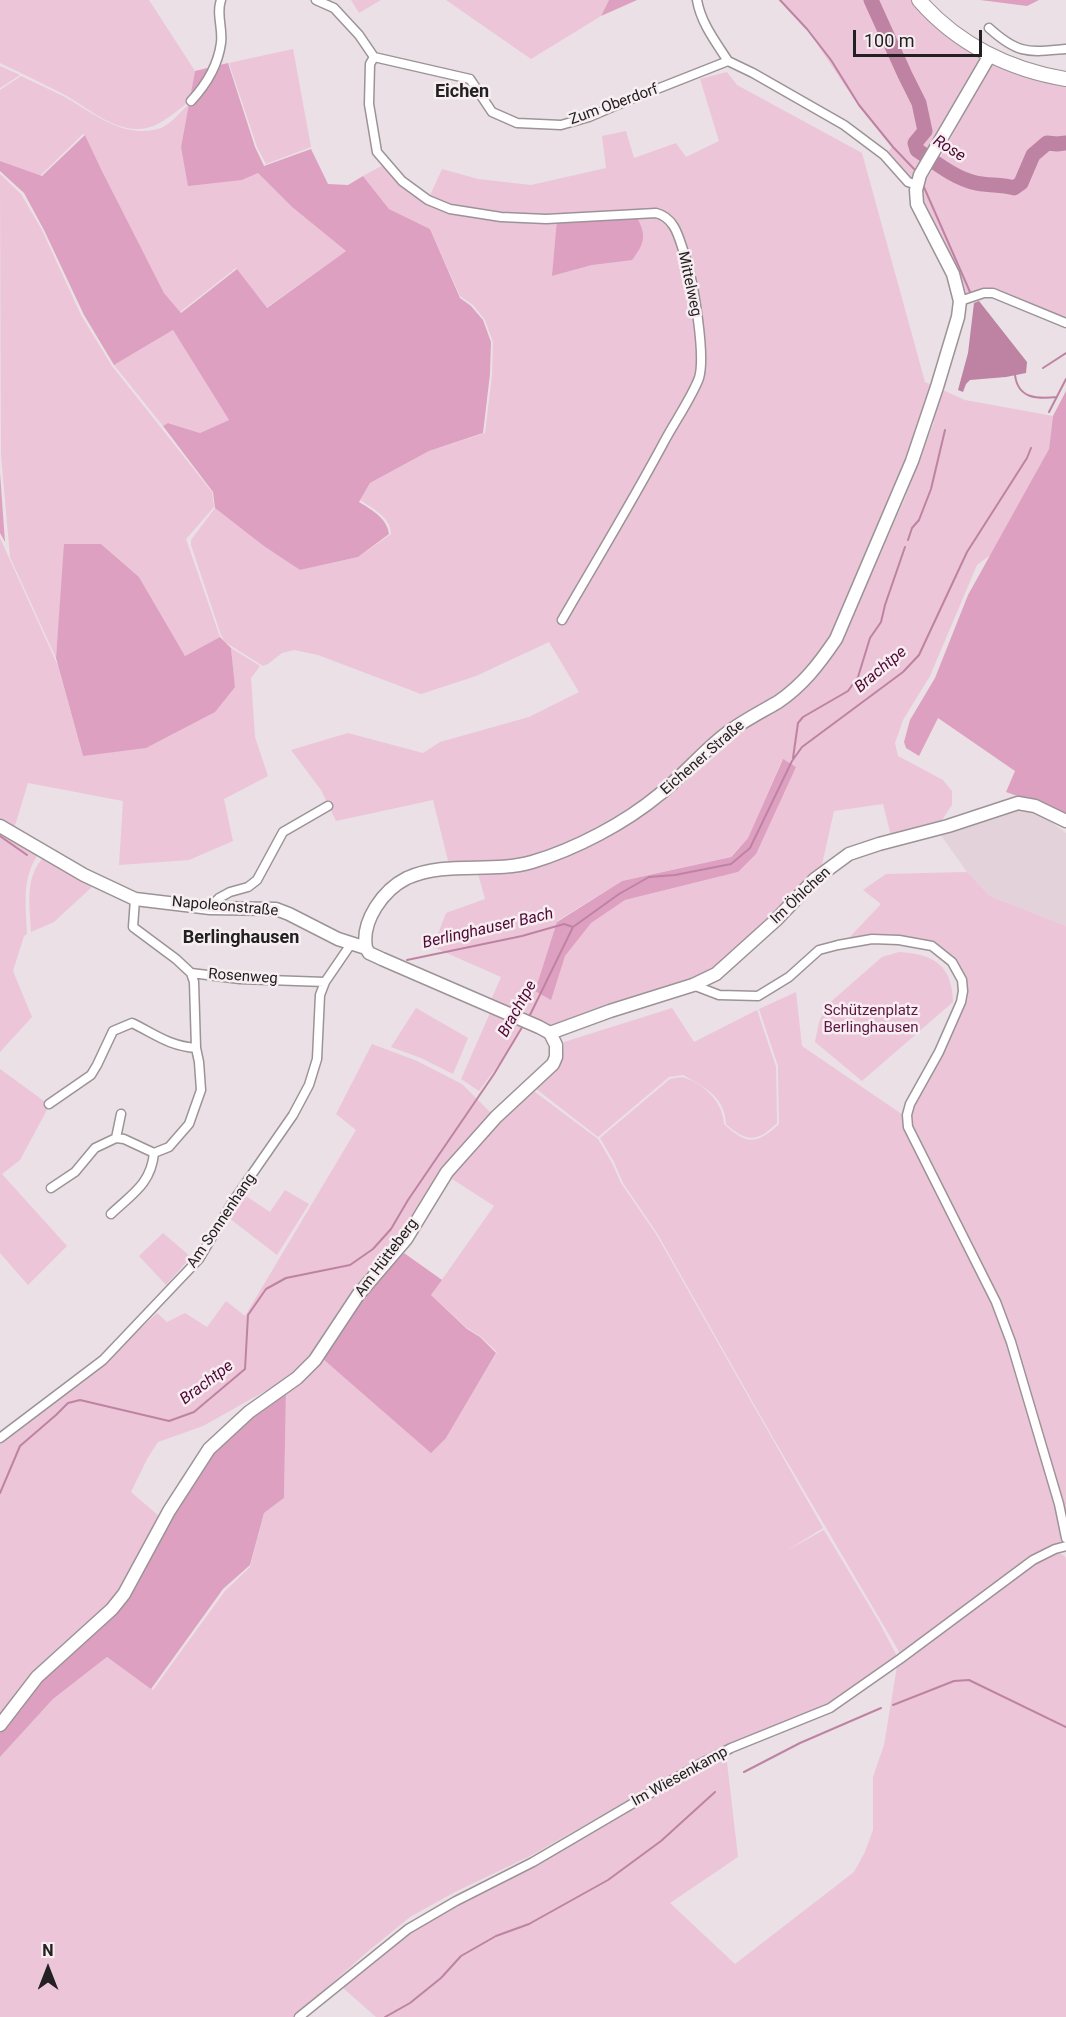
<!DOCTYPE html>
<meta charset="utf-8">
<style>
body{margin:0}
#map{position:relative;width:1066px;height:2017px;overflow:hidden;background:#eae0e5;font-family:Roboto,sans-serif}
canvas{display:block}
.north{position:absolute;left:18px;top:1939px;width:60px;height:60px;-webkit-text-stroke:4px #f7eef2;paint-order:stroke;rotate:0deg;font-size:16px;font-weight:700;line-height:24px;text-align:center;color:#232021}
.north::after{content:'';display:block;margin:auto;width:21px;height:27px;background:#232021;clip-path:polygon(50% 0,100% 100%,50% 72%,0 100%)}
.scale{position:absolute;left:853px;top:30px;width:129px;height:27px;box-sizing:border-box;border:3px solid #232021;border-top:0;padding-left:8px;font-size:18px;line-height:21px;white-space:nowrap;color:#232021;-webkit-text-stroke:4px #f7eef2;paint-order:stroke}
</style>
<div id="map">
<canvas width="1066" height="2017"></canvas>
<div class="north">N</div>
<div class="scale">100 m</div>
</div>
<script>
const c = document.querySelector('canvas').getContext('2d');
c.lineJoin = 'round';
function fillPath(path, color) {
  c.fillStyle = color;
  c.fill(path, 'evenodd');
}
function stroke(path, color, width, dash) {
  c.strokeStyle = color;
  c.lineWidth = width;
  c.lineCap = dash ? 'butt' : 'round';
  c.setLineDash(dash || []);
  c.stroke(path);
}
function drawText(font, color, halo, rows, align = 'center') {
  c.font = font + ' Roboto,sans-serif';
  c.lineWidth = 5;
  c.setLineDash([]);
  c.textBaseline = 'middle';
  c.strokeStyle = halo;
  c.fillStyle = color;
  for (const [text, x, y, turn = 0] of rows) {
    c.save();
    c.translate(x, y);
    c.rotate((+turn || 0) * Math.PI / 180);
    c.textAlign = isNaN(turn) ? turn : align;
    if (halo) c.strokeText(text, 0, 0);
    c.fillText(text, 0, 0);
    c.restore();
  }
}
fillPath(new Path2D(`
 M1018,809H1033L1066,833V926L990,896L967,872L940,834Z`), '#e3d2da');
fillPath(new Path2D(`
 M0,0H149L195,71L190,101C175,112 157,130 137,129C110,129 86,106 63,94C42,83 21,73 0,63Z
 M351,0H381L359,13Z
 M446,0H609L601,16L531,59Z
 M780,0H915L984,58L915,179L910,178L887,153L892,147L858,105L807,29Z
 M293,49L311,147L266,164L257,147L229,63Z
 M991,61L1066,82V316L1046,312L1019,299L988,288L966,293L956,267L925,206L921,193L926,180L943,153Z
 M0,66L20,75L0,88Z
 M727,72L737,85L862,153L925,382L965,400L1053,416L1049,449L993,553L977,565L930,676L903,720L895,743L898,756L943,780L952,791V805L940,823L891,836L883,804L834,811L821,869L713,970L691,981L550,1029L491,1000L501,977L433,947L446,913L485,899L477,870L503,873L613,832L664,801L745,730L779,707L802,688L841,643L905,498L934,422L927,419L833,636L797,684L658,790L554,853L505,867L449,865L433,800L336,821L321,790L291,750L348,733L423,753L440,742L529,717L579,692L549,642L476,676L421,694L318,655L294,650L282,653L268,664L263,666L225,642L221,635L191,545V540L215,508L300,570L358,557L391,534C391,517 372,508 360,500L370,483L429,451L485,433L492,375L493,342L485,320L473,305L460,296L430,229L389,209L363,176L385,164L428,200L442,169L478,179L531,185L606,168L602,136L626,131L634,158L676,143L686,157L719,141L700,79ZM636,216L592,265L552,276ZM782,760L796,767L738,872L625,900L590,923L565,956L557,921L622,881L730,857L748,838Z
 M21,76C35,83 49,89 63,96C94,113 123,140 161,128C171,124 181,111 189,104L181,147L242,180L258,173L292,207L346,251L266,308L236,268L180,312L164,293L101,169L85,135L83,134L40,176L0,161V90Z
 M0,174L21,194L42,230L81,315L112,366L212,492L214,507L186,539L220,637L185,656L139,577L101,544H65L56,658L10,557L1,455Z
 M173,330L229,420L200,433L169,423L163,426L114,365Z
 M0,538L58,666L83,756L235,687L231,648L260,666L251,678L255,737L268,776L224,799L233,841L189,860L119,865L123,801L28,783L13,832L0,824Z
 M0,829L39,853C21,878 26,905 27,934L24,936L13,971L32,1017L0,1052Z
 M44,857L94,885L54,922L31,932C30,906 24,877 44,857Z
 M967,872L990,896L1066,926V1518L1013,1341L910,1127L912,1106L966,982L958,961L934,943L846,941L881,904L863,890L886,874Z
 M899,952C934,954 952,965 953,1002L862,1081L815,1042L819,1022L826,1006L882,957Z
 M796,992L802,1046L906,1117L995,1302L1058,1505L1062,1541L1033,1556L901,1655L772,1436L657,1233L623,1183L614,1162L600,1138L670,1079C675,1078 681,1077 685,1078C705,1084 723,1103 724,1124C746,1145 757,1145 779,1124L778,1066L759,1009Z
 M416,1008L468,1038L453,1074L421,1058L391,1047Z
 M672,1008L694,1042L757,1010L776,1067L777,1123C757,1143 746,1142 726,1124C725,1097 705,1087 683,1075L669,1077L598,1137L535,1088C550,1076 565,1062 564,1042Z
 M490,1013L521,1026L514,1043L479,1091L461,1079Z
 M372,1044L417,1061L462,1084L493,1115L456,1152L438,1177L415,1215L387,1256L304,1366L285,1380L203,1426L158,1442L147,1459L131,1492L160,1517L135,1568L110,1604L0,1718V1441L104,1363L157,1313L167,1322L185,1313L207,1327L226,1301L245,1316L356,1130L336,1114Z
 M0,1069L48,1104V1108L20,1160L2,1174L67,1246L28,1285L0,1253Z
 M531,1089L598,1139L612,1163L621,1183L656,1234L823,1528L786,1551L824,1530L879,1622L898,1658L830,1705L728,1745L697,1761L532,1855L455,1892L410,1917L366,1953L294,2017H0V1757L53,1699L107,1657L153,1690L225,1591L250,1567L264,1513L284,1498L286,1390L323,1359L364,1394L446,1438L497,1352L480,1336L467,1328L431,1295L494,1206L449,1177L465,1156Z
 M285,1190L309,1204L277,1255L229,1218L243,1194L270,1212Z
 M163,1233L191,1257L166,1285L139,1256Z
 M1059,1553L1065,1556L1066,1560V2017H376L343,1988L370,1962L409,1931L726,1754L738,1857L670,1903L735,1964L854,1872L865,1852L873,1830V1777L884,1745L897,1666L1045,1556Z`), '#ecc5d8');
fillPath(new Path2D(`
 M609,0H637L601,16Z
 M980,0H1039L1027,6Z
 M228,63L255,147L264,166L311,149L328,184L348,185L363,176L389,209L430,229L460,298L471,306L483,320L491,342L490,374L483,433L429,451L370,483L359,502C372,510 387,518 389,534L358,557L300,570L264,546L215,508L213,492L163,426L168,423L200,433L229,420L173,330L114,365L84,315L44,230L24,193L0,171V161L42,176L85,135L101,169L164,293L181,313L237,269L267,308L346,251L292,207L258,173L242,180L188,186L181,147L195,71Z
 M636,216C647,235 645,243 632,260L592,265L552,276L557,220Z
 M1066,391V817L1043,805L1006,792L1015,771L938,718L919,756L906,748L904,742L910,720L935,678L968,595L1049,449L1053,416Z
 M0,473L5,542L0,533Z
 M64,544H101L139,577L185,656L220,637L231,648L235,687L215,712L146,748L83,756L56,658Z
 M783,759L796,767L756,854L738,872L625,900L591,923L565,956L551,1000L535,991L557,922L622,881L731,857L748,838Z
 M404,1253L442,1280L431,1295L467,1329L480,1337L496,1353L446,1438L431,1453L323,1359L358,1303Z
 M286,1390L284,1498L264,1513L250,1565L223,1589L151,1689L107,1657L53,1699L0,1757V1733L26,1697L43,1677L92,1634L218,1445L254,1409Z`), '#dda0c0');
fillPath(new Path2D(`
 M979,301L1027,362L1026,373L1006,377L970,380L966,384L963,392L958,390L968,353L974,303Z`), '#be83a2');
stroke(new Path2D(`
 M780,0L807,29L831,60L859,105L893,147L915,170
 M923,185L970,292
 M1043,368L1066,353
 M1015,375C1018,399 1037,399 1057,397
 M1049,412L1066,379
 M908,540L912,528L919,520L931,489L945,430
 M793,758L798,723L803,717L848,691L858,677L870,638L881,622L885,605L905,547
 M0,836L27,855
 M407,960L522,936L564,924L573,927
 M529,1017L573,927L619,894L649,877L675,875L731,864L750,848L792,761L802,747L903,672L919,655L967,552L1027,458L1031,448
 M0,1493L20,1446L56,1415L68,1403L80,1400L169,1421L194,1412L245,1369L248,1315L266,1289L286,1278L350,1265L373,1249L391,1229L408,1200L494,1074L524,1024
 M893,1705L954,1681L969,1680L1066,1727
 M744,1772L800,1743L881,1708
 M385,2017L410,2003L441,1978L461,1956L496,1936L529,1924L608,1880L661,1841L715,1792`), '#be83a2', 2);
stroke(new Path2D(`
 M871,0L905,75L919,103L925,131L915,143L917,150C935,162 954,178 976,183C989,186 1002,184 1014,188L1021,183L1033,155L1047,143L1057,144L1066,143`), '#be83a2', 15);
const street = new Path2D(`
 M316,0L334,8L359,35L374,57L470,79L492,112L517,123L561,125L589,117L624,102L728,61L753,73L844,125L884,155L908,182L917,185
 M697,0C701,23 715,41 728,61
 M989,28C1019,55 1028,52 1066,49
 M374,57L370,64L369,104L377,152L402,181L428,200L450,209L501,217L546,219L656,213C676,218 679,239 685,256C693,279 706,355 699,378C692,397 674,423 664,442C632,502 596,561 562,620
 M191,101C206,85 218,65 221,43C223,28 216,14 221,0
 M960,301L984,293H993L1066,323
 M135,899L133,927L176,959L191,973L240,979L325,982
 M210,908L219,898L230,892L248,887L257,880L283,832L328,806
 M693,985L719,995L758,996L789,977L819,950L838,945L872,939L899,940L932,946L952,962L962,980L963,991L961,1002L939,1052L910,1104L907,1115L908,1127L996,1302L1011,1342L1059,1504L1066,1538
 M49,1104L91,1075L97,1065L113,1031L132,1023C155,1034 169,1046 196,1048
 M116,1138L121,1114
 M51,1188L75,1172L95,1148L116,1138L124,1139L154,1153L169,1147L189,1124L201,1090L199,1062L196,1048L194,982L191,973
 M111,1214C132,1194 151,1184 154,1153
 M0,1438L103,1360L199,1259L232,1203L293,1115L309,1085L317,1059L320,995L325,982L351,944
 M299,2017L408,1929L456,1901L533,1862L700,1764L731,1748L830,1708L900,1659L1033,1560L1055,1549L1066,1546`);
const secondary = new Path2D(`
 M0,826L84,875L135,899L210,908L276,909L289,914L338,939L366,948L369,953L382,959L539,1027L550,1033L556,1045V1057L553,1064L496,1117L447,1172L406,1239L358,1295L315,1360L297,1378L249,1412L209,1449L169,1511L124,1594L112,1609L37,1677L0,1725
 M366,948C361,921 383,890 407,878C447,860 491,874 532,862C576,849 625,823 660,794C684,775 703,751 727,733C743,721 761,712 778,702C803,685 819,664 836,639L912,461L937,387L958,317L960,301L953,274L917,204L916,190L920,175L990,55
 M550,1033L610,1011L693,985L716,974L776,920L815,879L849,854L879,844L948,826L1018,803L1035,806L1066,821`);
const primary = new Path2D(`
 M919,0C957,44 1010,70 1066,79`);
stroke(street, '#9c9397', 11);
stroke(secondary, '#9c9397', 15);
stroke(primary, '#9c9397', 16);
stroke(street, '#fff', 8);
stroke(secondary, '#fff', 12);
stroke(primary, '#fff', 14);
drawText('15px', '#232021', '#f7eef2', [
 ["Zum Oberdorf",614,105,-20],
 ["Mittelweg",689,284,78],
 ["Eichener Straße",703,758,-41],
 ["Im Öhlchen",801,896,-43],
 ["Napoleonstraße",225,907,5],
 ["Rosenweg",243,977,4],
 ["Am Sonnenhang",222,1221,-56],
 ["Am Hütteberg",387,1258,-53],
 ["Im Wiesenkamp",680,1777,-29]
]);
drawText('15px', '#5e1743', '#f7eef2', [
 ["Schützenplatz",871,1011],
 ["Berlinghausen",871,1028]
]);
drawText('italic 16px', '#500837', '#f7eef2', [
 ["Rose",949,149,32],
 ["Brachtpe",881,670,-40],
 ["Berlinghauser Bach",488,929,-13],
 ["Brachtpe",518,1009,-61],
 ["Brachtpe",207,1383,-37]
]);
drawText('bold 18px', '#232021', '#f7eef2', [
 ["Eichen",462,92],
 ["Berlinghausen",241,938]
]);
</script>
